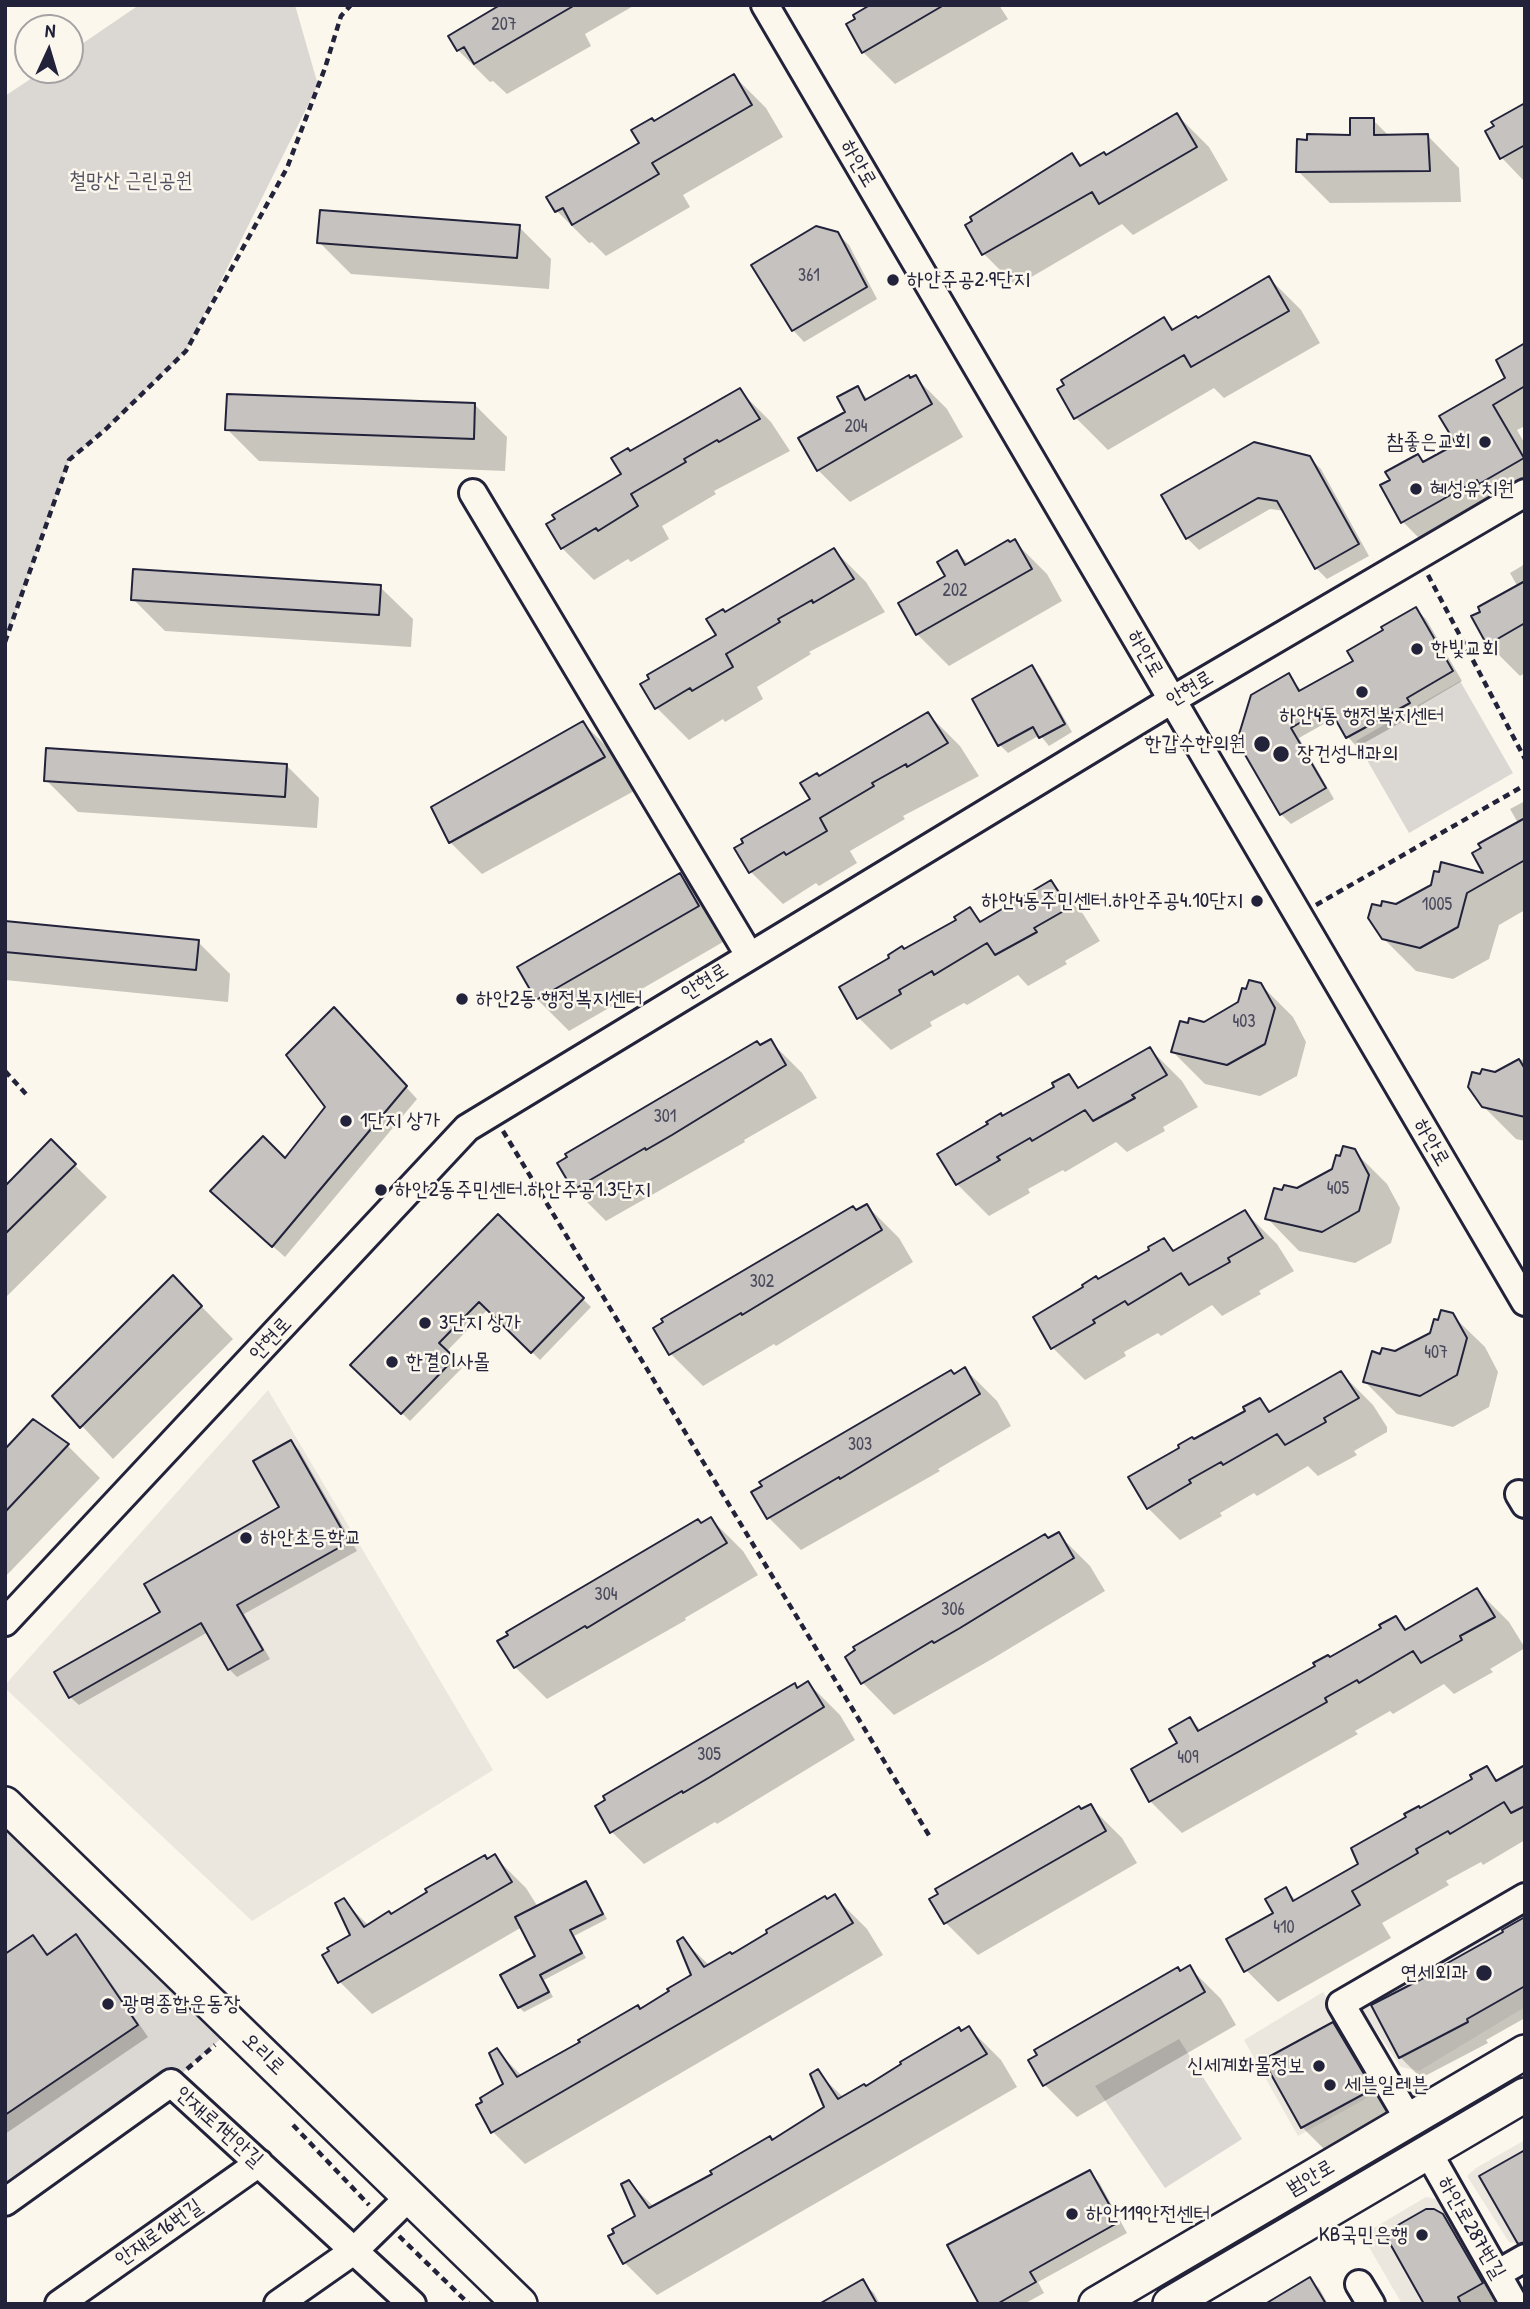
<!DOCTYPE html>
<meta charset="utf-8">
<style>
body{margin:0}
#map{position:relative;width:1530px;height:2309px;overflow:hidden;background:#fbf7ec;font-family:"Patrick Hand",sans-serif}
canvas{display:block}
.frame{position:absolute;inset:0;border:7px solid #22223b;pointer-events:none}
.north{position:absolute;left:14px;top:14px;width:70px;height:70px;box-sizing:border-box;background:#fbf7ec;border:2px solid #a4a2a5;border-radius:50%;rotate:4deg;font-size:19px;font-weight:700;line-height:28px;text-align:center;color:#22223b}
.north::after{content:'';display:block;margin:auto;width:24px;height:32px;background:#22223b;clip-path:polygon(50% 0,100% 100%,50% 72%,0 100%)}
</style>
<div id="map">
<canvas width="1530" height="2309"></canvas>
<div class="frame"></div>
<div class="north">N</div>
</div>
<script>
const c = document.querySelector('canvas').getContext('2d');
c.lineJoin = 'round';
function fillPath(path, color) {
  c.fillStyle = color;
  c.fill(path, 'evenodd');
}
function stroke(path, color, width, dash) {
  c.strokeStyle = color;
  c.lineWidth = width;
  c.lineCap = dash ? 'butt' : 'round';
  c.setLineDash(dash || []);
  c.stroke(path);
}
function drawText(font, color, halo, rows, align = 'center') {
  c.font = font + ' "Patrick Hand","Poor Story",sans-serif';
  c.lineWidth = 5;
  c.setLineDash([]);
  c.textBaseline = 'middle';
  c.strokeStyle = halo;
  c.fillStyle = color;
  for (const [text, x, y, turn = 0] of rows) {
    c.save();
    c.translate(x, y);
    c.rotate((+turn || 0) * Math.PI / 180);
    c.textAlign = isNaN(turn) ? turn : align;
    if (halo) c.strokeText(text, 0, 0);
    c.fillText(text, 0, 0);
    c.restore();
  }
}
fillPath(new Path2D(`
 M268,1390L493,1770L252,1921L5,1688V1685Z
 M1525,1905V2007L1419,2071L1401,2067L1363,2012L1364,1999Z
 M1323,1992L1379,2082L1378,2092L1298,2136L1244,2040Z
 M1525,2140V2245L1509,2242L1467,2176L1476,2168Z
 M1426,2197L1443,2200L1502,2304H1402L1362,2235Z`), '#ebe7df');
fillPath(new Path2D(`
 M139,5H295L318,85L186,351L106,429L69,460L5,642V96L44,70H70V52Z
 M1460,681L1513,773L1409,833L1356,741Z
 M5,1807L234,2027L171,2083L5,2202Z
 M1179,2039L1242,2139L1165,2188L1095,2086Z`), '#dbd8d3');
fillPath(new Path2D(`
 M504,5H635L585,34L591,46L507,94L493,81L490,82L458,50L450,37Z
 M874,5H999L1008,19L895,84L863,52Z
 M734,76L766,108L783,137L683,195L690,207L606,256L592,242L589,243L557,211L548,198L641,143L654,123Z
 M1525,105V182L1502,158L1487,131Z
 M1177,115L1209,147L1228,180L1133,235L1122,224L1016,286L984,254L967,226L1072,155L1083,166L1106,156Z
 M1373,120L1389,136L1427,135L1459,168L1461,202L1330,203L1298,171L1352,136Z
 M519,227L551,259L549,289L351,274L319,242Z
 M837,233L849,245L877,299L804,342L793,330Z
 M1269,278L1301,310L1320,343L1224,398L1214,388L1108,450L1076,418L1164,319L1175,330Z
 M1525,345V426L1517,430L1525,444V497L1428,547L1403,522L1392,481L1418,456L1425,463L1458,445L1507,379Z
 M915,377L947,409L963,437L850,502L818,470L857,388L869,400Z
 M739,390L771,422L790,451L714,491L716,494L662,526L669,539L631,562L628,559L594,580L562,548L624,475Z
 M475,405L507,437L505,471L259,461L227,429Z
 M1309,457L1321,469L1369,556L1327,579L1316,568L1285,511L1270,509L1199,550L1187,538Z
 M1015,542L1047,574L1062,601L949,666L917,634L947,577L957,552L969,564Z
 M834,550L866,582L885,612L809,652L811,654L757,687L763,699L725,722L723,719L689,740L657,708L643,685L718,635Z
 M1525,564V673L1520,676L1488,644L1518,587L1510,573Z
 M380,587L413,619L411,647L165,631L133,599Z
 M1416,609L1426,619L1462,681L1416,708L1418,713L1357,747L1348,737L1336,717L1299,738L1334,799L1291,824L1281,814L1288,675L1302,691L1355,662Z
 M1031,667L1040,676L1072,732L1049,746L1040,735L1008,753L1000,745Z
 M928,714L960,746L979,776L903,816L905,819L850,851L857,863L819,886L816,883L783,904L751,872L737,849L812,799L819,778Z
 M583,723L615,755L636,790L482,874L450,842Z
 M287,766L319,798L317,828L78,812L46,780Z
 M1525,801V910L1499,925L1489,959L1453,979L1416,971L1383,938L1382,908L1396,906L1486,875L1518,823L1510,809Z
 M680,875L712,907L730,938L569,1031L537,999Z
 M1051,882L1083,914L1100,941L1065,961L1067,964L1028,986L1018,975L967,1005L964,1003L930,1022L932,1026L891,1050L859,1018L904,951L958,921L970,910L982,922Z
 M5,923L198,942L230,974L228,1002L5,980Z
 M1260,984L1293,1017L1306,1042L1297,1076L1260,1096L1205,1084L1173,1052L1204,1023L1240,1003Z
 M346,1021L417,1099L285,1257L224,1203L285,1160L327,1107Z
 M770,1041L802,1073L817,1098L744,1140L745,1142L606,1221L574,1189L559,1164Z
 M1150,1049L1182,1081L1198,1107L1163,1127L1165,1131L1127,1152L1116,1142L1065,1172L1063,1170L1028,1189L1030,1193L989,1216L957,1184L1002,1118L1056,1088L1068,1076L1080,1088Z
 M1525,1058V1141L1516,1139L1483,1106L1495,1074Z
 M51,1142L107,1197L5,1298V1188Z
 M1354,1151L1387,1184L1400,1208L1391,1243L1355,1263L1299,1251L1267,1218L1283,1192L1298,1190L1334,1171L1342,1159Z
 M867,1206L899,1238L913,1262L776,1346L774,1344L703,1386L671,1354L655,1329Z
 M1245,1212L1277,1244L1294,1271L1259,1291L1261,1294L1222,1316L1212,1305L1161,1336L1158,1333L1124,1352L1126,1356L1085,1380L1053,1348L1098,1281L1151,1251L1164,1240L1176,1252Z
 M498,1216L591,1307L540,1360L488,1309L446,1352L462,1368L410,1421L353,1365Z
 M173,1277L233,1339L113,1459L54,1396Z
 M1452,1315L1485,1347L1498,1372L1489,1407L1453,1427L1397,1414L1365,1382L1382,1356L1395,1353L1432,1334L1440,1322Z
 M965,1369L997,1401L1011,1426L938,1469L940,1471L801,1550L769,1518Z
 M1341,1373L1373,1405L1387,1427V1432L1354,1451L1357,1455L1318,1476L1308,1466L1257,1496L1254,1493L1220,1513L1222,1516L1180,1540L1148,1508L1131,1478L1247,1411L1260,1400L1272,1412Z
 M34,1422L68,1446L100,1478L5,1577V1452Z
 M291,1442L299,1450L357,1551L244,1614L270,1659L237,1677L229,1669L208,1632L79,1705L70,1697L282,1508Z
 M711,1519L743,1551L758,1575L685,1618L686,1620L547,1699L515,1667Z
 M1058,1534L1090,1566L1105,1591L992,1659L894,1715L862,1682Z
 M1477,1590L1509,1622L1525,1648L1490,1669L1493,1672L1454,1694L1444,1684L1393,1714L1390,1711L1355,1731L1358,1734L1182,1833L1150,1801L1180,1744L1190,1719L1202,1731L1383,1629L1396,1618L1408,1630ZM1225,1757L1228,1759L1206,1771L1204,1769Z
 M808,1683L840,1715L855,1740L717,1824L715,1822L644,1864L612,1832L607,1800Z
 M1525,1766V1840L1483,1865L1481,1862L1446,1881L1449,1885L1382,1923L1391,1938L1278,2002L1246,1970L1275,1914L1285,1889L1297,1901L1360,1864L1421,1810L1474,1780L1486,1769L1499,1781Z
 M1090,1806L1122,1838L1137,1863L978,1955L946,1923L932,1899Z
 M494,1856L526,1888L538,1907L585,1883L591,1888L607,1919L574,1936L586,1958L544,1980L553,1997L524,2012L519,2007L538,1957L522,1927L372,2014L340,1982L353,1935L343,1900L369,1926L391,1916Z
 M835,1897L867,1929L883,1955L525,2164L493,2132L506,2085L497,2051L522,2076L641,2011L693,1976L683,1940L710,1966L732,1956Z
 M1525,1919V2018L1486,2040L1488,2043L1421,2078L1400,2057L1448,1967Z
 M33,1937L49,1955L76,1937L87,1948L148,2037L5,2134V1956Z
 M1189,1967L1221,1999L1236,2025L1077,2117L1045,2085Z
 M1333,2024L1357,2049L1396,2114L1327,2152L1302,2127Z
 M969,2028L1001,2060L1017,2087L657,2295L625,2263L610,2237L637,2216L629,2182L654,2207L773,2142L827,2107L817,2072L844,2098L866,2088Z
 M1089,2172L1099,2182L1127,2233L1038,2282L1044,2293L1024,2304H981Z
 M1442,2216L1460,2233L1499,2300L1493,2304H1426Z
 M1310,2279L1319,2288L1328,2304H1268Z
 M862,2282L874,2293L880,2304H820Z`), '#0003');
const building = new Path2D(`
 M500,5H575L474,64L464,47L457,51L448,36Z
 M870,5H944L862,53L846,24L855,19L853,15Z
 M734,74L752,105L652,163L659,174L572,225L563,208L555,212L546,197L639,143L631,130L652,118L654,121Z
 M1525,103V145L1500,159L1485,131L1494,126L1491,122Z
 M1177,113L1197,147L1099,204L1092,192L982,255L965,225L972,221L970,217L1072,153L1080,166L1104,152L1106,155Z
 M1350,118H1374V135L1428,134L1430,171L1296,172L1297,139L1307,140V134L1350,135Z
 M320,210L520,225L517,258L317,243Z
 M816,226L838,232L867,287L792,331L751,265Z
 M1269,276L1289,311L1191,367L1184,355L1074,419L1057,389L1064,385L1061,380L1164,317L1172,330L1196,316L1198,318Z
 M1525,343V386L1493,405L1524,458L1479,484L1477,480L1401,523L1380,485L1390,480L1385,472L1418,454L1423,462L1456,444L1439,416L1505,378L1496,360Z
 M909,375L910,378L916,375L932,404L817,471L798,438L845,412L837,397L858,386L865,400Z
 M740,388L760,419L719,442L717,440L684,459L686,462L631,494L638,506L598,531L596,528L561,549L546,524L555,519L552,515L621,474L611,458L628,448L630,451Z
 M227,394L475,403L474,439L225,430Z
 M1254,442L1310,456L1359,544L1315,569L1277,501L1258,498L1186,539L1161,495Z
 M1015,539L1032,569L916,635L898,603L945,576L937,562L957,550L965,565L1008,540L1010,542Z
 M834,548L854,579L813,603L812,600L778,619L780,622L726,654L733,667L692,691L690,688L655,709L640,684L649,679L647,675L716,635L706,619L723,609L725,612Z
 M133,569L381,585L379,615L131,600Z
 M1525,581V623L1487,645L1471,616L1480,612L1478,607Z
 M1416,607L1453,671L1407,698L1410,703L1346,738L1328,706L1291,728L1326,788L1280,815L1237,741L1251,695L1289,673L1299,691L1353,661L1347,651L1383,630L1381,627Z
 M1032,665L1065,724L1039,738L1033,727L998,746L972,699Z
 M928,712L948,743L907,767L906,764L872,783L874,786L820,818L827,831L786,855L784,852L749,873L734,848L743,843L741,839L810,799L800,783L817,773L819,776Z
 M583,721L605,757L449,843L431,807Z
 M46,748L287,764L285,797L44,781Z
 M1525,818V860L1467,893L1458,927L1420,948L1382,939L1368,918L1372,904L1381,906L1382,901L1396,904L1431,885L1434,871L1439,872L1441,862L1483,873L1472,853L1481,848L1478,844Z
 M680,873L699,906L536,1000L517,967Z
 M1051,880L1069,908L1034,928L1037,932L995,955L987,943L934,975L932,971L899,990L901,994L857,1019L839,987L889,958L888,955L902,946L904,949L956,920L954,917L970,907L980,922Z
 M5,921L199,940L196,970L5,952Z
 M1249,980L1261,983L1275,1008L1265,1044L1227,1065L1171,1052L1180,1021L1188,1023L1189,1018L1204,1022L1238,1002L1242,988L1246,989Z
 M334,1007L407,1086L272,1247L210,1191L263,1136L285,1158L325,1107L286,1055Z
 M771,1039L786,1065L672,1135L646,1150L645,1148L573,1190L557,1163L567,1157L565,1154L757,1041L760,1045Z
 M1150,1047L1167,1075L1132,1095L1135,1098L1093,1121L1085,1110L1032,1141L1030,1138L997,1157L1000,1160L956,1185L937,1154L988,1124L986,1122L1001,1113L1002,1116L1054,1087L1052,1083L1069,1074L1078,1088Z
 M1519,1059L1525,1069V1117L1482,1107L1468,1087L1472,1072L1480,1074L1482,1069L1495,1072Z
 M51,1139L76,1164L5,1234V1186Z
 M1343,1146L1355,1149L1369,1175L1359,1211L1322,1232L1265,1219L1274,1188L1282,1190L1284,1185L1297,1188L1332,1169L1336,1155L1340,1156Z
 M867,1204L882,1230L742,1315L741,1313L669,1355L653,1328L663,1322L661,1319L853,1206L856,1210Z
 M1245,1210L1263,1238L1228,1258L1230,1262L1189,1285L1181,1273L1128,1305L1125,1301L1093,1320L1095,1323L1051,1349L1033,1317L1083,1287L1082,1285L1096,1276L1098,1279L1149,1250L1148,1247L1164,1238L1173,1251Z
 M498,1214L584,1298L531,1353L479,1302L439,1343L455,1358L401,1414L350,1365Z
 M173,1275L202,1306L80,1428L52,1396Z
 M1441,1310L1453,1313L1467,1338L1457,1375L1420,1396L1363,1382L1372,1351L1380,1354L1382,1348L1395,1351L1430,1333L1434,1319L1438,1320Z
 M965,1367L980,1394L840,1479L839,1477L767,1519L751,1492L762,1486L759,1482L951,1370L954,1374Z
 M1341,1371L1359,1398L1324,1418L1326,1422L1285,1445L1277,1434L1223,1465L1221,1462L1189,1480L1191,1483L1147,1509L1128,1477L1179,1448L1178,1445L1192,1437L1194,1439L1245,1411L1243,1407L1260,1398L1269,1412Z
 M33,1419L69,1444L5,1512V1449Z
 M291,1440L349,1542L237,1605L263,1650L228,1670L201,1623L69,1698L54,1672L160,1612L144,1584L279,1507L253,1461Z
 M711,1517L727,1543L587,1628L585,1626L514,1668L497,1641L508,1635L506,1632L698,1519L701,1523Z
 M1059,1532L1074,1558L960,1628L934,1643L932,1641L861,1684L845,1657L855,1650L853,1647L1045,1534L1048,1538Z
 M1477,1588L1495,1617L1460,1636L1462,1640L1421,1663L1413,1651L1359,1683L1357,1680L1325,1698L1327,1702L1149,1802L1131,1769L1177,1743L1169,1729L1190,1717L1198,1731L1315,1666L1313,1663L1328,1655L1330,1657L1381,1628L1379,1625L1396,1616L1405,1630Z
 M808,1681L824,1707L710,1777L683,1793L682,1791L610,1833L595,1806L605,1800L603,1796L795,1683L797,1688Z
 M1525,1765V1806L1511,1813L1504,1802L1450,1834L1448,1831L1416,1849L1418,1853L1352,1891L1360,1905L1244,1972L1226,1939L1273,1913L1265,1899L1286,1887L1293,1901L1358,1864L1351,1848L1406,1817L1404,1814L1419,1806L1420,1808L1472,1779L1470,1775L1487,1766L1496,1781Z
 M1091,1804L1106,1831L944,1924L929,1899L938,1894L935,1889L1079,1806L1081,1809Z
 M495,1854L512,1882L338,1983L322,1955L329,1951L327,1948L350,1935L335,1903L344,1898L364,1927L389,1911L391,1914L427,1892L425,1889L485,1855L487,1859Z
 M586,1881L603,1914L570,1930L582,1953L540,1975L549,1992L518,2008L500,1975L535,1956L515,1917Z
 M835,1894L853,1923L491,2133L476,2105L482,2102L480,2098L503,2084L489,2053L497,2048L517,2077L580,2042L578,2040L638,2005L640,2009L669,1991L667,1989L691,1975L677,1941L683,1937L704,1967L730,1952L732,1954L767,1933L766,1930L825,1896L827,1899Z
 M1525,1917V1986L1467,2019L1468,2022L1399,2058L1371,2005L1445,1967L1444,1965L1503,1932L1502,1930Z
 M76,1934L138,2025L5,2115V1954L33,1935L47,1955Z
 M1190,1965L1205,1992L1043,2086L1028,2060L1037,2055L1034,2050L1178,1967L1180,1971Z
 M1333,2022L1373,2089L1301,2128L1263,2060Z
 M969,2026L987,2054L623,2264L608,2236L614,2233L612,2229L635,2216L621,2184L629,2180L649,2208L712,2174L710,2171L770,2136L772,2140L824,2107L810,2074L818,2069L838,2099L864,2084L866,2086L901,2064L900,2062L959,2027L961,2031Z
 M1525,2150V2242L1518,2244L1479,2176Z
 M1090,2170L1119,2222L1030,2272L1036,2282L997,2304H979L947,2245Z
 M1426,2209H1434L1443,2214L1483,2283L1458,2297L1461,2304H1424L1384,2233Z
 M1310,2277L1326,2304H1265Z
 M863,2279L877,2304H819Z`);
fillPath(building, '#c6c2c0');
stroke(building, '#22223b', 2);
const minor = new Path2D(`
 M765,5L1525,1302
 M473,493L749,955
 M1519,1494L1525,1504
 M5,1622L467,1128L1172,700L1525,493
 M1409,2120L1341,2004L1525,1897
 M1428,2152L1514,2304
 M5,2202L171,2083L412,2304
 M1497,2274L1525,2258
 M1359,2284L1371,2304
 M59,2304L259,2163
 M278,2304L355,2250L409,2197`);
const major = new Path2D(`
 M5,1804L520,2304
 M1096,2304L1525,2052
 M1170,2304L1525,2095`);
stroke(minor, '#22223b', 32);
stroke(major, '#22223b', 38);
stroke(new Path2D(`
 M1428,575L1525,759
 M5,642L69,460L106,429L186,351L287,168L325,68L341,16L351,5
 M1316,905L1525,785
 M5,1071L26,1094
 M503,1131L930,1837
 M187,2069L215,2045
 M293,2125L369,2205
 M399,2236L469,2304`), '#22223b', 4.5, [7, 5]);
stroke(minor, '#fbf7ec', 26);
stroke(major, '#fbf7ec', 33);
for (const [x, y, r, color] of [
 [893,280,7,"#22223b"],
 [1485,442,7,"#22223b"],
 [1416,489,7,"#22223b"],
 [1417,649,7,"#22223b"],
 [1362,692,7,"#22223b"],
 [1262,744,9,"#22223b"],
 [1281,754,9,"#22223b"],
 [1257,901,7,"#22223b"],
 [462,999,7,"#22223b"],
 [346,1121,7,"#22223b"],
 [381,1190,7,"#22223b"],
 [425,1323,7,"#22223b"],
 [392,1362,7,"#22223b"],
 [246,1538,7,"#22223b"],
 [1484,1973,9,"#22223b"],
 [108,2004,7,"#22223b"],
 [1319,2066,7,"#22223b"],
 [1330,2085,7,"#22223b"],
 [1072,2214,7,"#22223b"],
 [1422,2235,7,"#22223b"]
]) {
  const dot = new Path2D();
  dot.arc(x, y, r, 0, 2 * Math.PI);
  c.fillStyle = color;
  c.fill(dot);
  stroke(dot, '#fbf7ec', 2.5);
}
drawText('18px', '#4b4a5c', null, [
 ["207",504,25],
 ["361",809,276],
 ["204",856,427],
 ["202",955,591],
 ["1005",1437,905],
 ["403",1244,1022],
 ["301",665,1117],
 ["405",1338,1189],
 ["302",762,1282],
 ["407",1436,1353],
 ["303",860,1445],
 ["304",606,1595],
 ["306",953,1610],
 ["305",709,1755],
 ["409",1188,1758],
 ["410",1284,1928]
]);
drawText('21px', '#22223b', '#fbf7ec', [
 ["하안로",858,164,60],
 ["하안로",1145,654,60],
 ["안현로",1190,689,-31],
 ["안현로",705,982,-32],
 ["하안로",1431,1143,60],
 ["안현로",271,1339,-47],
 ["오리로",263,2054,44],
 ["안재로1번안길",219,2127,42],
 ["범안로",1311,2178,-30],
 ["하안로287번길",1471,2228,60],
 ["안재로16번길",159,2233,-35]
]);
drawText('21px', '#505061', '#fbf7ec', [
 ["철망산 근린공원",131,181]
]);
drawText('21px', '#22223b', '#fbf7ec', [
 ["하안주공2·9단지",907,280],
 ["참좋은교회",1471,442,"right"],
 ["혜성유치원",1430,489],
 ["한빛교회",1431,649],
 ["하안4동 행정복지센터",1362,716,"center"],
 ["한갑수한의원",1246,744,"right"],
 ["장건성내과의",1297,754],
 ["하안4동주민센터.하안주공4.10단지",1243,901,"right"],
 ["하안2동 행정복지센터",476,999],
 ["1단지 상가",360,1121],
 ["하안2동주민센터.하안주공1.3단지",395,1190],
 ["3단지 상가",439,1323],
 ["한결이사몰",406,1362],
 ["하안초등학교",260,1538],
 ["연세외과",1468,1973,"right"],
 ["광명종합운동장",122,2004],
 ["신세계화물정보",1305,2066,"right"],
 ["세븐일레븐",1344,2085],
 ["하안119안전센터",1086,2214],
 ["KB국민은행",1408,2235,"right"]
], 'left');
</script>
